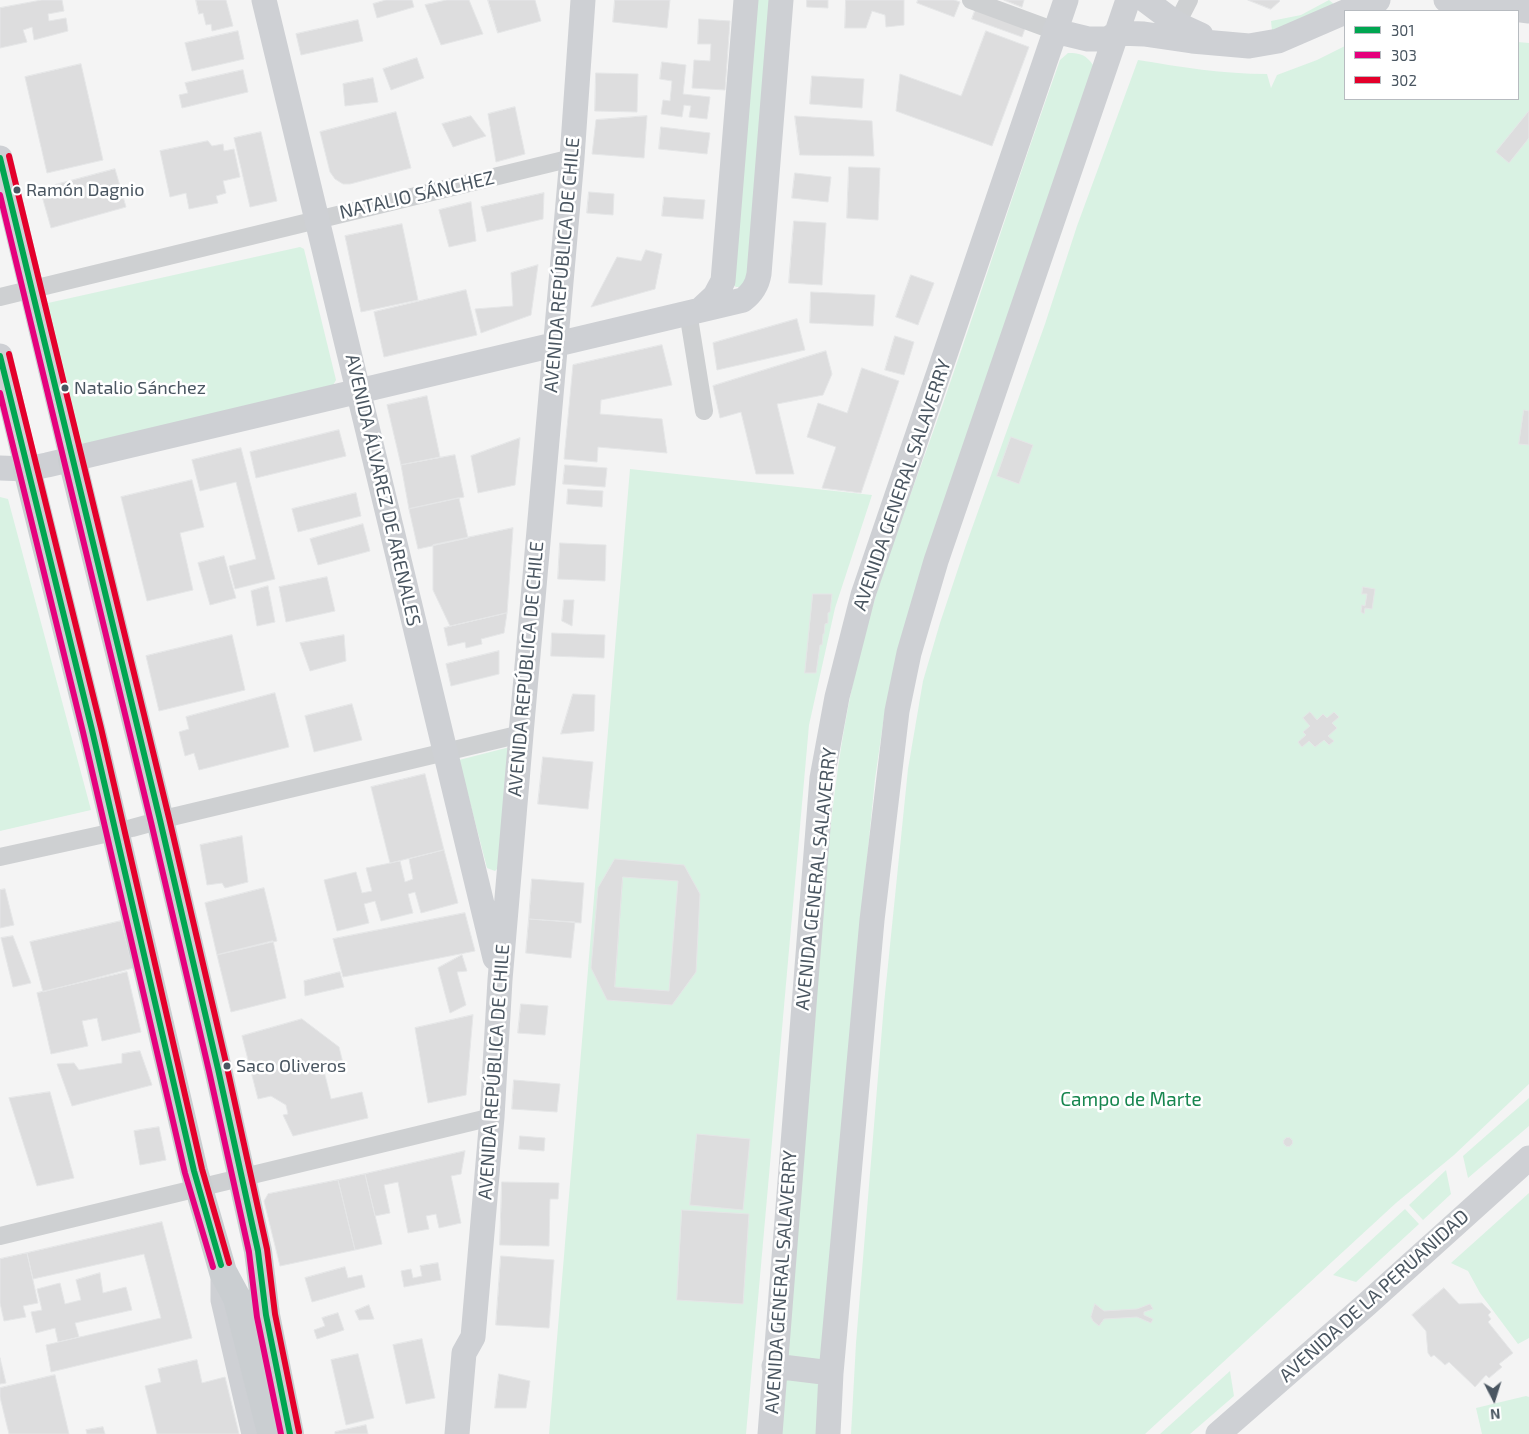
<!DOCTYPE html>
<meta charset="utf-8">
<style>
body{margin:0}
#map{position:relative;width:1529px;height:1434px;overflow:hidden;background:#f4f4f4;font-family:"Exo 2",sans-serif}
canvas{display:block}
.legend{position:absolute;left:1344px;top:10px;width:175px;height:90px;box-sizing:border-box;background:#fff;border:1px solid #b7bbc0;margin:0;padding:6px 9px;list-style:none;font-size:15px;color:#4a5661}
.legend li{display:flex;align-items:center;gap:10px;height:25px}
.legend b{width:25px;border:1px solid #b7bbc0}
.north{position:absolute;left:1469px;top:1374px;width:50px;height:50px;-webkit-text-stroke:4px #fff;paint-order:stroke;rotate:175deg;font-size:14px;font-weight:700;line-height:20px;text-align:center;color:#4a5661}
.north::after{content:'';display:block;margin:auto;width:18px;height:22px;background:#4a5661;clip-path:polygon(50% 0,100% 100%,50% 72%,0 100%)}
</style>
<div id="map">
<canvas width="1529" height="1434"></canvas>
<ul class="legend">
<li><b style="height:6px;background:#00a651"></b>301</li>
<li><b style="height:6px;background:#e5007d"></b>303</li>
<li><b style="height:6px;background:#e4002b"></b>302</li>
</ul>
<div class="north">N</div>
</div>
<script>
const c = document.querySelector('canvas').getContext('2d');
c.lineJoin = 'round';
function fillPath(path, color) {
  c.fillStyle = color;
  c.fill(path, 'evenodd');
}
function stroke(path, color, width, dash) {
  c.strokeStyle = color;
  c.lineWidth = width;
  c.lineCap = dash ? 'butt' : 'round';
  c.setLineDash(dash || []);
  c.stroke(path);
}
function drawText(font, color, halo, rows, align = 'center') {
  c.font = font + ' "Exo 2",sans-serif';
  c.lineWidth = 5;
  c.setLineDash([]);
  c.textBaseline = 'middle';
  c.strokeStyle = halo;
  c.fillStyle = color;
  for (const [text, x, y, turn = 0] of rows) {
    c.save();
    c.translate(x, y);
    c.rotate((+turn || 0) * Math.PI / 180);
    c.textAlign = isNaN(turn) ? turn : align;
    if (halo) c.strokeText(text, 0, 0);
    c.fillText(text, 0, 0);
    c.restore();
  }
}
fillPath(new Path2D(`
 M752,0H777L754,280L744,287H736L732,284Z
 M1329,0L1335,5L1272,31L1271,21L1301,15Z
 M1518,42L1529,43V1084L1454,1155L1396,1203L1145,1434H851L856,1343L884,1004L908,769L923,681L940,623L966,545L1045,324L1077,226L1138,60C1181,67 1223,74 1267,74L1271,88L1277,75L1317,60L1345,46V99H1518Z
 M1068,53C1081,53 1086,55 1093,65L884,717L875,779L860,930L816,1434H777C790,1288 803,1142 815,996C825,887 832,771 857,665C879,571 917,481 948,389C986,279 1021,169 1060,60Z
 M300,247L304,249L336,380L332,387L75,447L43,311L48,303Z
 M630,469L872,495L835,608L809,725L746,1434H549Z
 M0,497L8,499L91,810L0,831Z
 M510,747L501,865L495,871L487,868L459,760Z
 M1529,1098V1126L1468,1178L1463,1156Z
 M1446,1170L1451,1194L1423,1220L1409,1205Z
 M1529,1193V1338L1518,1344L1480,1293L1468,1271L1451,1263Z
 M1405,1209L1419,1224L1356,1282L1333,1275Z
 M1230,1371L1234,1396L1190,1434H1160Z
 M1526,1396L1529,1397V1434H1482L1476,1408Z`), '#d9f2e3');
const building = new Path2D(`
 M42,0H62L64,11L48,14L49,21L66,18L68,31L34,40L32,27L23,30L27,42L0,48V8Z
 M196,0H226L233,26L212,31L211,24L206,25L203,13L199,14Z
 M386,0H412L414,7L377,18L373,4Z
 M447,0H469L483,34L441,45L425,5Z
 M488,0H535L541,21L498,33Z
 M615,0H670L667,28L613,22Z
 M807,0H828V8L807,7Z
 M846,0H904V25L886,27L885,15L872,11L866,28H845Z
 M918,0H954L960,2L954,17L917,3Z
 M1004,0H1024L1022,7Z
 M1248,0H1279L1280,1L1271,9Z
 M976,8L1026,26L1022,37L972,19Z
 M699,19L730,21L725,90L692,88L694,60L710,61L711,44H698Z
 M358,20L363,41L301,55L296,34Z
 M238,31L244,59L192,71L185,43Z
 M986,31L1029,47L992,146L896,111L900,74L961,96Z
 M417,58L424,78L391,90L383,69Z
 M662,62L686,65L683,94L710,97L707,119L689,117L691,106L684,105L682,117L661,114L663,100L670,101L672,81L660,79Z
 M81,64L103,160L47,173L25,77Z
 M243,70L248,92L182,108L179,95L188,93L185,83Z
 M596,73L638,74L637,112L595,111Z
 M812,76L864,79L862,108L810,104Z
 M373,78L378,102L345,106L343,84Z
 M515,107L525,154L496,162L488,114Z
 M1529,111V138L1509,163L1496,152Z
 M396,112L411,168L350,184H343L335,179L330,172L320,132Z
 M471,116L486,136L453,147L442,124Z
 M647,116L644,158L592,154L596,120Z
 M795,116L872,121L874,156L800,155Z
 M661,127L710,133L707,154L659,149Z
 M261,132L277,201L250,207L234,138Z
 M208,141L212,146L223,144L224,151L234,149L240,177L223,181L226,193L216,196L218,203L189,209L186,193L170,197L160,151Z
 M849,167L880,168L878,220L847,218Z
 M115,169L126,207L51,228L40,189Z
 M795,173L831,177L828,202L792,198Z
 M589,192L614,194L613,215L587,213Z
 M544,193L543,219L487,232L481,207Z
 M664,197L705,200L703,219L662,216Z
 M471,202L476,241L449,247L439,210Z
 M794,221L826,223L822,285L789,283Z
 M402,224L418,300L361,312L345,236Z
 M646,250L662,254L655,289L591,307L617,257L641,261Z
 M538,265L531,315L481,333L475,309L513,306L511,273Z
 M911,275L934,283L918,325L896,317Z
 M466,290L477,335L384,357L374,312Z
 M811,292L875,295L873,326L810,323Z
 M797,319L805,350L717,370L713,343Z
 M895,336L914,342L904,375L885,370Z
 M662,345L672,385L601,400L600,414L662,419L667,453L598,447L597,462L564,459L573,365Z
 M826,351L832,374L823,395L777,404L794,474H756L741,412L720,418L713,386Z
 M862,368L899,381L861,493L822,488L836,447L807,437L818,403L847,413Z
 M427,396L440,457L401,465L387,405Z
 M1524,410L1529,411V445L1519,444Z
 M339,430L346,456L256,478L250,452Z
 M1011,437L1033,445L1019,484L997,476Z
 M520,438L515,485L478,493L471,456Z
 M241,448L275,579L235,589L229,566L256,559L236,482L200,491L192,460Z
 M455,455L464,497L409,509L401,465Z
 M565,465L607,468L605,487L563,484Z
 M192,480L204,527L180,533L193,590L147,601L121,497Z
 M568,489L603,491L602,507L567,504Z
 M356,493L361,516L298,532L292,509Z
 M459,498L468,538L418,549L409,509Z
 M363,524L370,551L318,565L310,539Z
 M513,528L507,613L450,626L433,590V545Z
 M560,543L606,545L605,581L558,579Z
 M224,556L236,598L210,605L198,563Z
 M327,577L335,611L286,622L279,587Z
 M268,586L275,622L257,626L251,591Z
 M1363,587L1375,589L1372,609L1365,608L1364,614L1361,612L1362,605L1365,606L1367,594H1362Z
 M813,594H832L830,612L828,613V623L825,624L824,634H823L822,645H820L816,673H805Z
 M564,600H574L572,626L562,621Z
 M507,613L504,633L481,639L482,644L466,648L465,642L448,646L444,628Z
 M552,633L605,635L604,658L551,656Z
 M232,635L245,690L159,711L146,656Z
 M344,635L346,661L310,671L300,643Z
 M499,651V674L451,686L446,664Z
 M275,693L289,747L199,770L194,753L185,756L179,732L189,729L186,717Z
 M573,694L595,695L594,731L561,734Z
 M352,704L362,740L314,752L305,716Z
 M1310,712L1317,720L1323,714L1327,718L1334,712L1339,717L1332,723L1337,728L1328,736L1334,741L1329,745L1324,740L1315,747L1309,741L1302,747L1298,742L1306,735L1303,732L1310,726L1303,718Z
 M543,757L593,762L588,809L538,804Z
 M425,774L444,850L390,863L371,787Z
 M242,836L248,882L225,888L222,883L207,885L200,845Z
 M444,850L458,903L421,913L415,892L408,894L413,913L381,921L375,901L364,904L369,923L337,931L324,880L356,872L362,893L372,891L366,868L400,861L405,882L413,879L409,859Z
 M615,859L684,865L700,894L696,972L672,1005L607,1000L591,968L598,888ZM623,877L678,881L669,991L615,987Z
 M532,879L584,883L581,923L529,919Z
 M264,888L277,941L217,955L205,903Z
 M5,889L14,925L0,928V890Z
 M465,913L475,951L343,977L333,939Z
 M529,919L575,922L571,958L526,953Z
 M121,921L133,968L43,992L30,942Z
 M13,936L31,983L13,987L1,938Z
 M273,941L286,998L231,1012L217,955Z
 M462,955L467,971L457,972L466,1005L450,1013L438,968Z
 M127,972L141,1032L102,1041L97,1018L82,1021L88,1046L51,1054L37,993Z
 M340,972L344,987L305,996L304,981Z
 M521,1004L548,1006L545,1035L518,1033Z
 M473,1015L466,1095L428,1103L415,1028Z
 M302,1019L339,1047L343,1063L323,1067L331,1099L362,1092L368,1118L293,1136L283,1115L288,1114L286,1105L271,1096L258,1099L242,1036Z
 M140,1051L152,1085L72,1106L57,1064L74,1063L79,1070L122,1063V1054Z
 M514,1080L560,1084L557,1112L512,1109Z
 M50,1092L74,1178L37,1186L9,1098Z
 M159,1127L166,1160L140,1165L134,1131Z
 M697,1134L750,1139L743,1210L690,1205Z
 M520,1136L545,1138L544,1151L519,1149Z
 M1283.5 1142a4.5 4.5 0 1 1 9 0a4.5 4.5 0 1 1-9 0Z
 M465,1151L461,1174L451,1176L461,1223L439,1228L436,1214L426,1216L429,1229L408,1233L398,1182L384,1185L390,1213L375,1216L365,1174Z
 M365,1174L382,1244L355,1250L338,1180Z
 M338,1180L355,1250L280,1266L264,1201L268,1194Z
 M502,1182L559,1183L558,1199H550L549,1246L500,1245Z
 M682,1210L749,1214L743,1304L677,1300Z
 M162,1222L192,1338L51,1372L46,1345L161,1318L144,1254L33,1279L27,1253Z
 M27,1253L38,1303L23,1306L26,1317L4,1321L0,1303V1259Z
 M501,1256L554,1260L549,1328L496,1325Z
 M438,1263L441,1280L404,1287L401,1271L411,1269L413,1278L422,1276L420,1266Z
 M345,1267L348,1278L362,1275L365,1287L312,1302L305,1278Z
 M100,1273L103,1293L126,1287L132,1310L75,1323L79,1337L58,1342L55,1328L36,1333L31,1312L42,1310L37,1289L60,1283L65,1304L81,1300L76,1280Z
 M1444,1288L1459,1304L1482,1303L1491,1312L1488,1315L1491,1319L1488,1322L1513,1353L1499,1364L1502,1367L1489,1378L1486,1375L1475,1387L1449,1362L1445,1365L1434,1355L1431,1357L1428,1353L1426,1331L1412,1315Z
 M1095,1304L1104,1311L1137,1309L1150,1304L1153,1309L1144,1312V1315L1153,1319L1151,1323L1137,1317L1104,1319L1099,1326L1093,1321L1091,1317Z
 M369,1305L374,1319L359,1320L355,1311Z
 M338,1313L344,1330L317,1339L314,1330L325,1326L322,1318Z
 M422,1339L435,1398L406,1404L393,1345Z
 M358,1354L374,1418L346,1425L331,1360Z
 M0,1358L6,1383L0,1384Z
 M197,1360L202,1383L225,1377L239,1434H157L145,1386L161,1382L158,1369Z
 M499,1374L530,1381L526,1408H495Z
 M55,1375L69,1434H9L0,1397V1388Z
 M366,1425L368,1434H335V1432Z
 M103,1427L105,1434H87L86,1430Z`);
fillPath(building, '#ddddde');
stroke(building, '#e5e6e7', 1);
stroke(new Path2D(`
 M971,0L1055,31
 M1172,33L1189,0
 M0,297L572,158
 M688,312L704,411
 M0,857L132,828L176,816L521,734
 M0,1236L492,1117`), '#ced0d2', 18);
stroke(new Path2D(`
 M264,0L495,958
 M1145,0L1177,24L1201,35
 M1446,0L1529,11
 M1348,11L1366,3L1378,0
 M1055,31L1088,39H1108L1117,33L1144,34L1192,41L1249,46L1278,41L1345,12
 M0,158L72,459
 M700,310L715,296L723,281L746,0
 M0,356L27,469
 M0,468L27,469L47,465L743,300C752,293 757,286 759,274L781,0
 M223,1272V1300L254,1434
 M774,1366L831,1373
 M457,1434L464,1353L473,1337L492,1117L500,980L521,734L572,158L583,0
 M770,1434L822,778L837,697L863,595L1066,0
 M828,1434L831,1373L872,920L897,711L909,653L936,561L1128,0
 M1218,1434L1367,1304L1529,1158`), '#ced0d4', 25);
stroke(new Path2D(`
 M72,459L160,820L218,1069L258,1251L266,1315L290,1434
 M27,469L96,748L194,1171L223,1272L237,1298L270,1428`), '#caced1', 28);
stroke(new Path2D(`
 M0,158L160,820L218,1069L258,1251L266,1315L290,1434
 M0,356L92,730L194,1171L221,1265`), '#00a651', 6);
stroke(new Path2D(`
 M0,195L151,822L209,1071L249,1252L257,1317L281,1434
 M0,393L83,732L185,1173L213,1267`), '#e5007d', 6);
stroke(new Path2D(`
 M9,156L169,818L227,1067L267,1249L275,1314L299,1432
 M9,354L101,728L202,1169L229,1263`), '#e4002b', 6);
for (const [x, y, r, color] of [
 [17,190,4.5,"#4a5661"],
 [65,388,4.5,"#4a5661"],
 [227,1066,4.5,"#4a5661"]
]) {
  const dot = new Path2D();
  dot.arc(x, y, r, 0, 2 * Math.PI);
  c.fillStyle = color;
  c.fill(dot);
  stroke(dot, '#fff', 2);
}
drawText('18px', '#4a5661', '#fff', [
 ["Ramón Dagnio",26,190],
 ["Natalio Sánchez",74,388],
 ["Saco Oliveros",236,1066]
], 'left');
drawText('19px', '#4a5661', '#fff', [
 ["NATALIO SÁNCHEZ",417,195,-13],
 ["AVENIDA REPÚBLICA DE CHILE",562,265,-85],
 ["AVENIDA GENERAL SALAVERRY",902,485,-71],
 ["AVENIDA ÁLVAREZ DE ARENALES",383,490,77],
 ["AVENIDA REPÚBLICA DE CHILE",526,669,-85],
 ["AVENIDA GENERAL SALAVERRY",816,879,-84],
 ["AVENIDA REPÚBLICA DE CHILE",494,1072,-86],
 ["AVENIDA GENERAL SALAVERRY",781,1282,-86],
 ["AVENIDA DE LA PERUANIDAD",1374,1296,-42]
]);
drawText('19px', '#17864f', '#fff', [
 ["Campo de Marte",1131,1100]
]);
</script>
